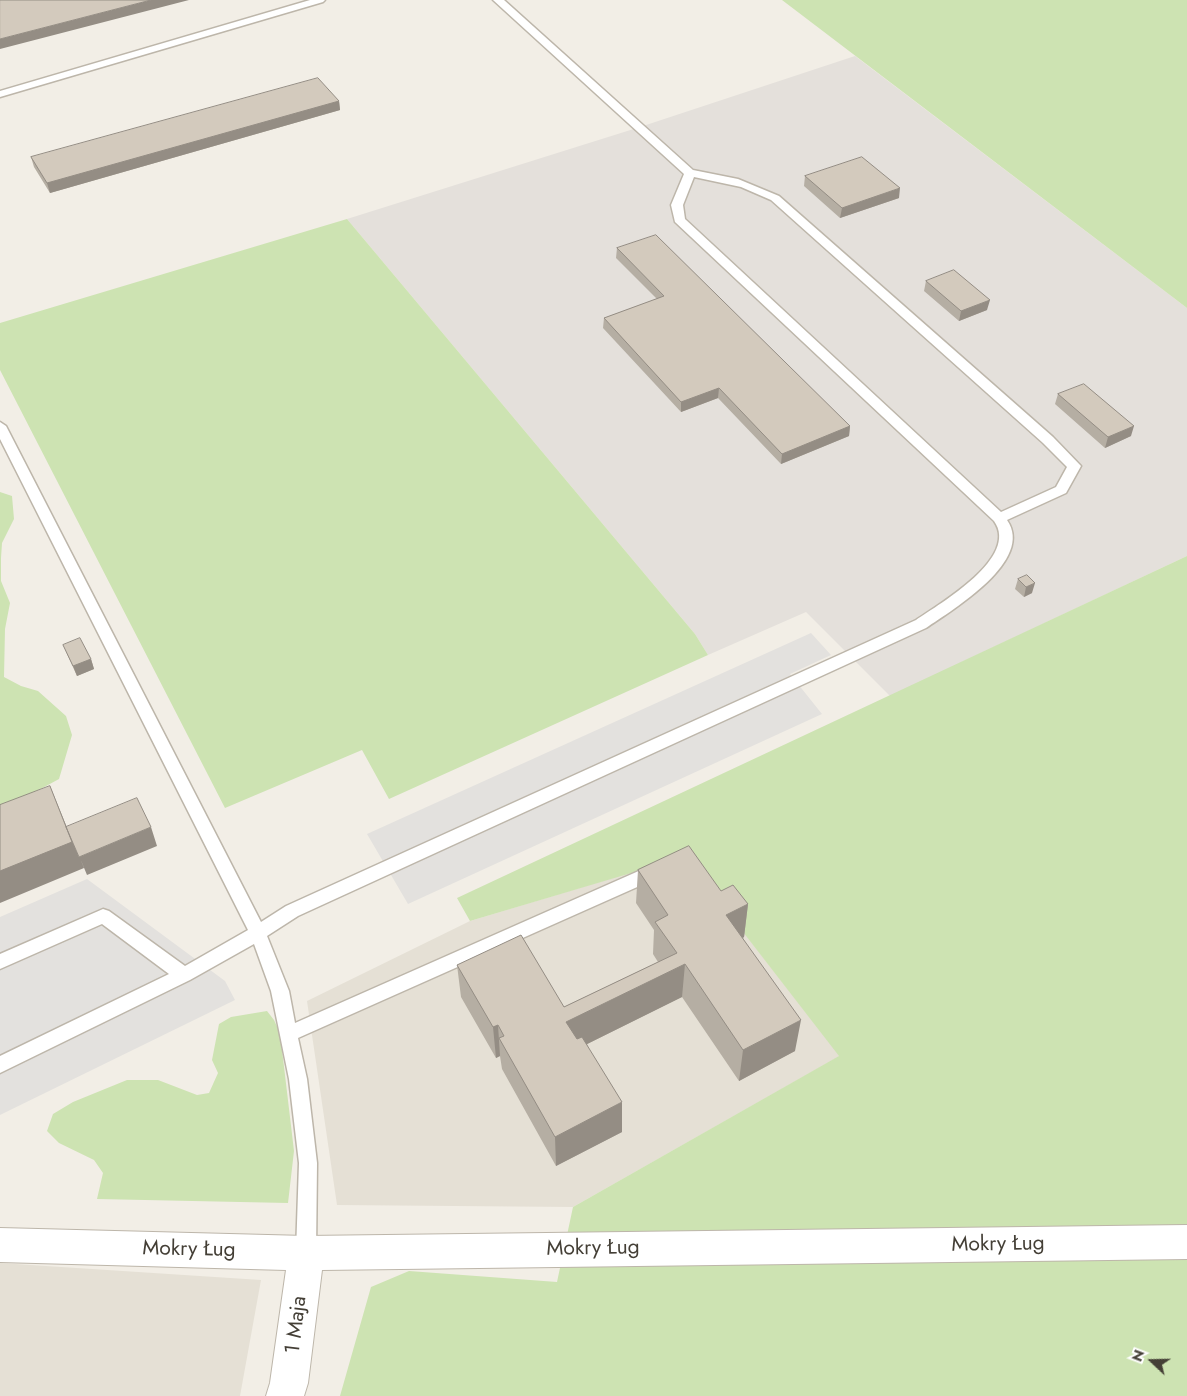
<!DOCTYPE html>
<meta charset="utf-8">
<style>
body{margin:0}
#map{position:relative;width:1187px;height:1396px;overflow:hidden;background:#f2eee6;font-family:Jost,sans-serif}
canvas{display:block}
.north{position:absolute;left:1127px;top:1336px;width:50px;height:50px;-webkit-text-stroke:4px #fff;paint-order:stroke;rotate:291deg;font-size:14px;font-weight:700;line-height:20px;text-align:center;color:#443f36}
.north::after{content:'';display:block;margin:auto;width:18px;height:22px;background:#443f36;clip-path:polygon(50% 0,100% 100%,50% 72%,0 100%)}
</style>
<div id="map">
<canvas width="1187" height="1396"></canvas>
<div class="north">N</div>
</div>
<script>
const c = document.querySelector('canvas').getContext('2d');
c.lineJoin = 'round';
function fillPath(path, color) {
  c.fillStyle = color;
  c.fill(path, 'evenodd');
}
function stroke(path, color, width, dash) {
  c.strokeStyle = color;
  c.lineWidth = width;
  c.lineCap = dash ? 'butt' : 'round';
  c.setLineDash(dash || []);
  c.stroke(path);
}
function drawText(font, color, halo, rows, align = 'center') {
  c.font = font + ' Jost,sans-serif';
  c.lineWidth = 4;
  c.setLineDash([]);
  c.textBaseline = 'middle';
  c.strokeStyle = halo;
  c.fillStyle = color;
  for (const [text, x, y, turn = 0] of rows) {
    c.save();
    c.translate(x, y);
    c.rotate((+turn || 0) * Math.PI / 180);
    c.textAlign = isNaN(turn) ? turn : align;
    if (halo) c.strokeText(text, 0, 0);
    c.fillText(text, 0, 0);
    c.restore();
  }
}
fillPath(new Path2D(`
 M685,856L840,1056L573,1207L337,1205L307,1001L470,921Z
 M0,1263L261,1280L240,1396H0Z`), '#e5e0d5');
fillPath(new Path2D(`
 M855,56L1187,308V556L890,696L806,612L708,655L695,634L347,219L640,127Z`), '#e4e0db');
fillPath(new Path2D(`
 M782,0H1187V308Z
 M347,219L695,634L708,655L389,799L362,750L225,808L0,370V323Z
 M0,492L12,496L14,519L2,543L1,558V581L10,603L5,629L4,677L21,686L38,691L66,716L72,735L59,779L0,811Z
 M1187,556V1396H340L371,1287L409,1271L557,1282L573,1207L839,1056L685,857L470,921L457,898Z
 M267,1011L274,1020L280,1033L294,1151L288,1203L97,1199L103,1173L94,1160L59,1143L47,1131L53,1114L73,1102L127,1080H158L197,1095L209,1093L218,1073L212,1060L219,1024L231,1017Z`), '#cde3b2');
fillPath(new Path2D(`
 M811,633L831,655L790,674L822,714L408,904L367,834Z
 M87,879L225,981L235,1000L0,1115V917Z`), '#e3e1de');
const service = new Path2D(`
 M310,0H325L323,2L0,97V91Z
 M493,0H504L693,170L738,179L779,196L1053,437L1081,466L1066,493L1007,520C1035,560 954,609 926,628L298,916L267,936L289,991L295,1023L650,866L656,864L662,866L664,871L662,876L298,1038L307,1079L317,1163L316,1253L313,1260L306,1263L299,1260L296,1253L299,1163L289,1079L271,991L254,944L190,980L0,1073V1056L169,974L102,924L0,969V954L103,909L109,911L185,966L248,930L0,439V422L6,426L261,922L286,906L916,620C941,603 1020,557 994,521L675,222L671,205L684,174ZM694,177L741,187L771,200L1043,443L1067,467L1056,487L1001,512L685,219L683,205Z`);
const minor = new Path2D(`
 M1187,1225V1259L322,1270L308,1383L304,1396H266L270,1383L286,1270L0,1262V1228L306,1236Z`);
stroke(service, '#bdb6aa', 3);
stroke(minor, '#bdb6aa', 2);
fillPath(service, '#fff');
fillPath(minor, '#fff');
fillPath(new Path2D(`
 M339,101L340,110L50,193L34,167L31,157Z
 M805,176L899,198L840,218L804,186Z
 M617,248L850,426L849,436L781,464L718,398L681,412L603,328L604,318L657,299L616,258Z
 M926,281L987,310L959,321L924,291Z
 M1058,394L1131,436L1105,448L1055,404Z
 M1018,579L1032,593L1024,597L1015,589Z
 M63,645L91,659L94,669L77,676Z
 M638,870L721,891L748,904L744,937L743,938L795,1051L739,1081L682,997L587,1044L622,1132L556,1166L502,1069L500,1056L496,1058L461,997L457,965L564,1007L658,962L653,954L654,930L636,903Z`), '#b5aea3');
fillPath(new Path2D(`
 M151,0H189L0,49V39Z
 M339,101L340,110L50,193L47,183Z
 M900,188L899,198L840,218L842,208Z
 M990,300L987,310L959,321L961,311Z
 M719,388L718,398L681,412V402Z
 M850,426L849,436L781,464L782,454Z
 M1134,426L1131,436L1105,448L1108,437Z
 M1035,583L1032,593L1024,597L1026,587Z
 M91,659L94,669L77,676L73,666Z
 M50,786L79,857L151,827L157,846L87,875L80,858L84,868L0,903V871Z
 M748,904L744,937L722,948L726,915Z
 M685,964L682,997L567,1054L566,1022Z
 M801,1020L795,1051L739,1081L743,1050Z
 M498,1025L500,1056L496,1058L493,1027Z
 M622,1102V1132L556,1166L555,1137Z`), '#948d84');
const building = new Path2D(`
 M0,0H151L0,39Z
 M318,78L339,101L47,183L31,157Z
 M862,157L900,188L842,208L805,176Z
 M656,235L850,426L782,454L719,388L681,402L604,318L664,296L617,248Z
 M954,270L990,300L961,311L926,281Z
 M1084,384L1134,426L1108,437L1058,394Z
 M1027,575L1035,583L1026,587L1018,579Z
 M80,638L91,659L73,666L63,645Z
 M50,786L72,842L0,871V805Z
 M137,798L151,827L79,857L66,827Z
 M689,846L721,891L733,885L748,904L726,915L801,1020L743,1050L685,964L566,1022L577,1039L582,1037L622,1102L555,1137L499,1038L504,1036L498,1025L493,1027L457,965L521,935L564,1007L677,953L655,922L668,915L638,870Z`);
fillPath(building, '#d3cabd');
stroke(building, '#948d84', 1);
drawText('21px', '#443f36', '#fff', [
 ["Mokry Ług",998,1245,-1],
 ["Mokry Ług",593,1249,-1],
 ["Mokry Ług",189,1250,1],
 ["1 Maja",297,1325,-83]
]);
</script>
